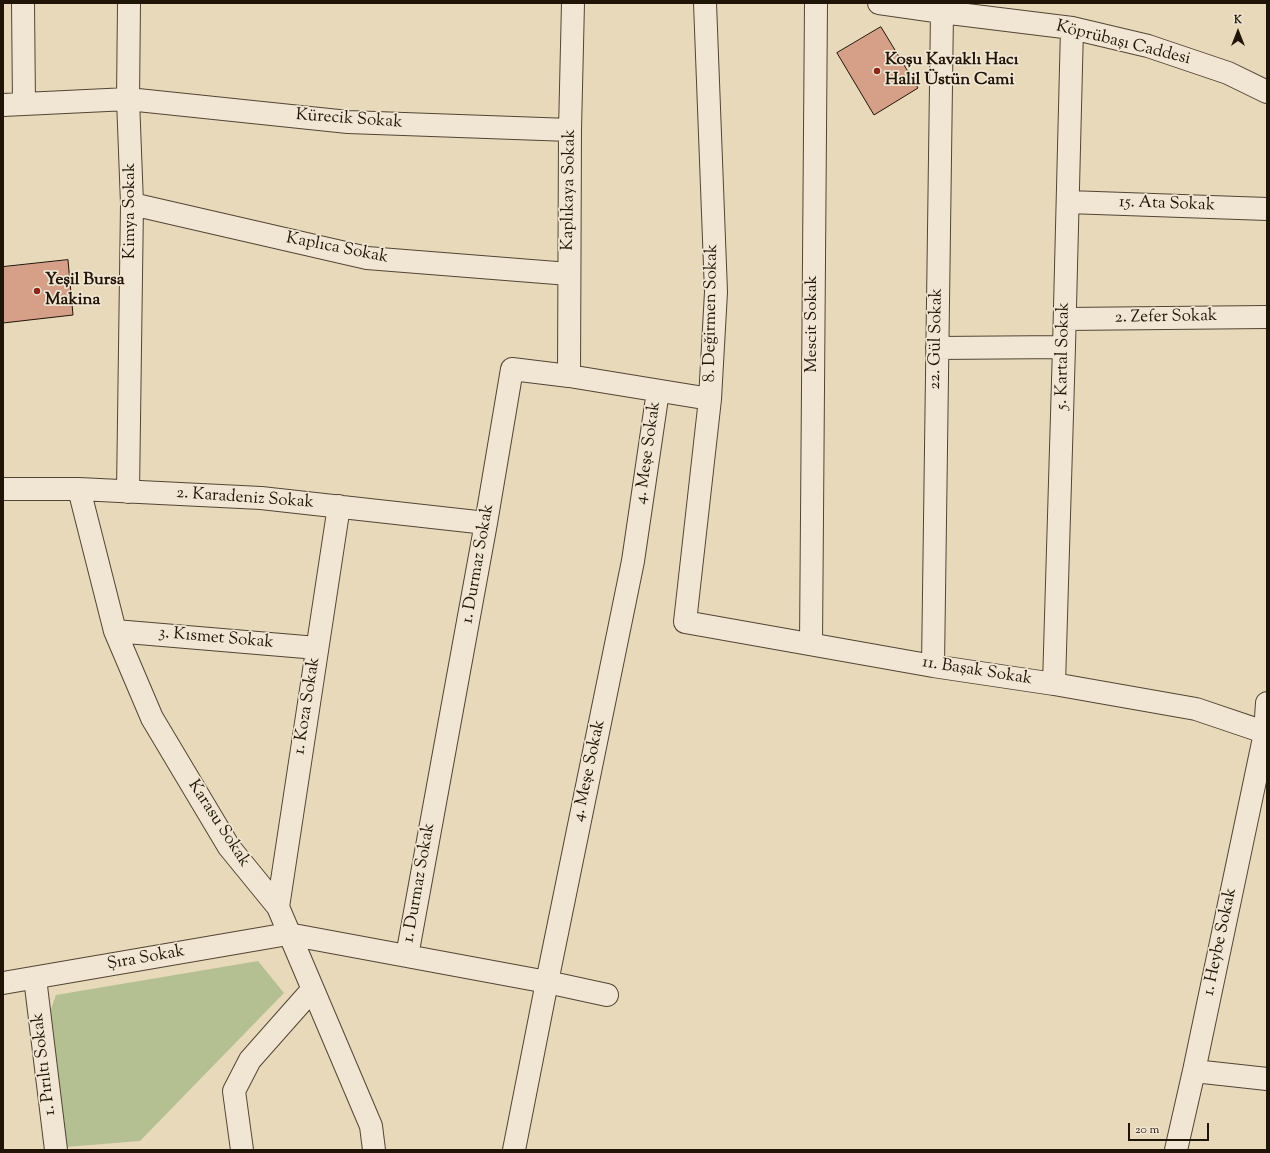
<!DOCTYPE html>
<meta charset="utf-8">
<style>
body{margin:0}
#map{position:relative;width:1270px;height:1153px;overflow:hidden;background:#e8d9bb;font-family:"Sorts Mill Goudy",serif}
canvas{display:block}
.frame{position:absolute;inset:0;border:4px solid #201406;pointer-events:none}
.north{position:absolute;left:1218px;top:12px;width:40px;height:40px;-webkit-text-stroke:3px #f0e6d3;paint-order:stroke;rotate:0deg;font-size:11px;font-weight:700;line-height:16px;text-align:center;color:#201406}
.north::after{content:'';display:block;margin:auto;width:14px;height:18px;background:#201406;clip-path:polygon(50% 0,100% 100%,50% 72%,0 100%)}
.scale{position:absolute;left:1128px;top:1123px;width:81px;height:18px;box-sizing:border-box;border:2px solid #201406;border-top:0;padding-left:5px;font-size:12px;line-height:14px;white-space:nowrap;color:#201406;-webkit-text-stroke:3px #f0e6d3;paint-order:stroke}
</style>
<div id="map">
<canvas width="1270" height="1153"></canvas>
<div class="frame"></div>
<div class="north">K</div>
<div class="scale">20 m</div>
</div>
<script>
const c = document.querySelector('canvas').getContext('2d');
c.lineJoin = 'round';
function fillPath(path, color) {
  c.fillStyle = color;
  c.fill(path, 'evenodd');
}
function stroke(path, color, width, dash) {
  c.strokeStyle = color;
  c.lineWidth = width;
  c.lineCap = dash ? 'butt' : 'round';
  c.setLineDash(dash || []);
  c.stroke(path);
}
function drawText(font, color, halo, rows, align = 'center') {
  c.font = font + ' "Sorts Mill Goudy",serif';
  c.lineWidth = 3.5;
  c.setLineDash([]);
  c.textBaseline = 'middle';
  c.strokeStyle = halo;
  c.fillStyle = color;
  for (const [text, x, y, turn = 0] of rows) {
    c.save();
    c.translate(x, y);
    c.rotate((+turn || 0) * Math.PI / 180);
    c.textAlign = isNaN(turn) ? turn : align;
    if (halo) c.strokeText(text, 0, 0);
    c.fillText(text, 0, 0);
    c.restore();
  }
}
fillPath(new Path2D(`
 M258,961L284,993L140,1141L66,1147L47,1020L56,995Z`), '#b4c092');
const building = new Path2D(`
 M881,27L918,88L874,115L837,53Z
 M68,260L73,315L3,323V267Z`);
fillPath(building, '#d59f88');
stroke(building, '#201406', 1);
const minor = new Path2D(`
 M23,3L24,104
 M705,3L716,292L710,399L685,622L933,666L1054,684L1196,709L1267,733
 M879,3L942,12L1072,28L1148,46L1228,73L1267,92
 M3,105L128,99L348,122L570,130
 M1068,202L1267,209
 M132,204L367,258L569,274
 M1065,319L1267,317
 M937,348L1064,347
 M569,376L570,130L573,3
 M3,489H79L261,498L486,523
 M79,489L115,631L152,718L229,847L278,907L371,1126L374,1150
 M128,492L132,204L128,99L129,3
 M115,631L317,648
 M811,644L816,3
 M933,666L942,12
 M1054,684L1064,347L1072,28
 M278,907L339,506
 M407,956L486,523L512,369L569,376L710,399
 M35,978L56,1150
 M3,983L288,934L547,982L607,995
 M1194,1071L1267,1079
 M242,1150L234,1091L250,1060L312,990
 M514,1150L547,982L633,561L658,391
 M1176,1150L1194,1071L1265,733L1267,703`);
stroke(minor, '#524533', 24);
stroke(minor, '#f0e6d3', 22);
for (const [x, y, r, color] of [
 [877,71,4,"#8f2418"],
 [37,291,4,"#8f2418"]
]) {
  const dot = new Path2D();
  dot.arc(x, y, r, 0, 2 * Math.PI);
  c.fillStyle = color;
  c.fill(dot);
  stroke(dot, '#f0e6d3', 1.5);
}
drawText('17px', '#201406', '#f0e6d3', [
 ["Köprübaşı Caddesi",1123,44,14],
 ["Kürecik Sokak",349,120,4],
 ["Kaplıkaya Sokak",570,190,-89],
 ["15. Ata Sokak",1167,205,2],
 ["Kimya Sokak",131,211,-90],
 ["Kaplıca Sokak",337,249,11],
 ["8. Değirmen Sokak",712,313,-89],
 ["2. Zefer Sokak",1166,318,-1],
 ["Mescit Sokak",813,324,-90],
 ["22. Gül Sokak",937,339,-89],
 ["5. Kartal Sokak",1064,356,-89],
 ["4. Meşe Sokak",649,453,-82],
 ["2. Karadeniz Sokak",245,499,4],
 ["1. Durmaz Sokak",479,564,-80],
 ["3. Kısmet Sokak",216,639,5],
 ["11. Başak Sokak",977,672,9],
 ["1. Koza Sokak",308,706,-81],
 ["4. Meşe Sokak",590,771,-78],
 ["Karasu Sokak",218,824,57],
 ["1. Durmaz Sokak",420,883,-80],
 ["1. Heybe Sokak",1221,942,-78],
 ["Şıra Sokak",146,959,-10],
 ["1. Pırıltı Sokak",45,1064,-97]
]);
drawText('bold 17px', '#201406', '#f0e6d3', [
 ["Koşu Kavaklı Hacı",885,61],
 ["Halil Üstün Cami",885,81],
 ["Yeşil Bursa",45,281],
 ["Makina",45,301]
], 'left');
</script>
